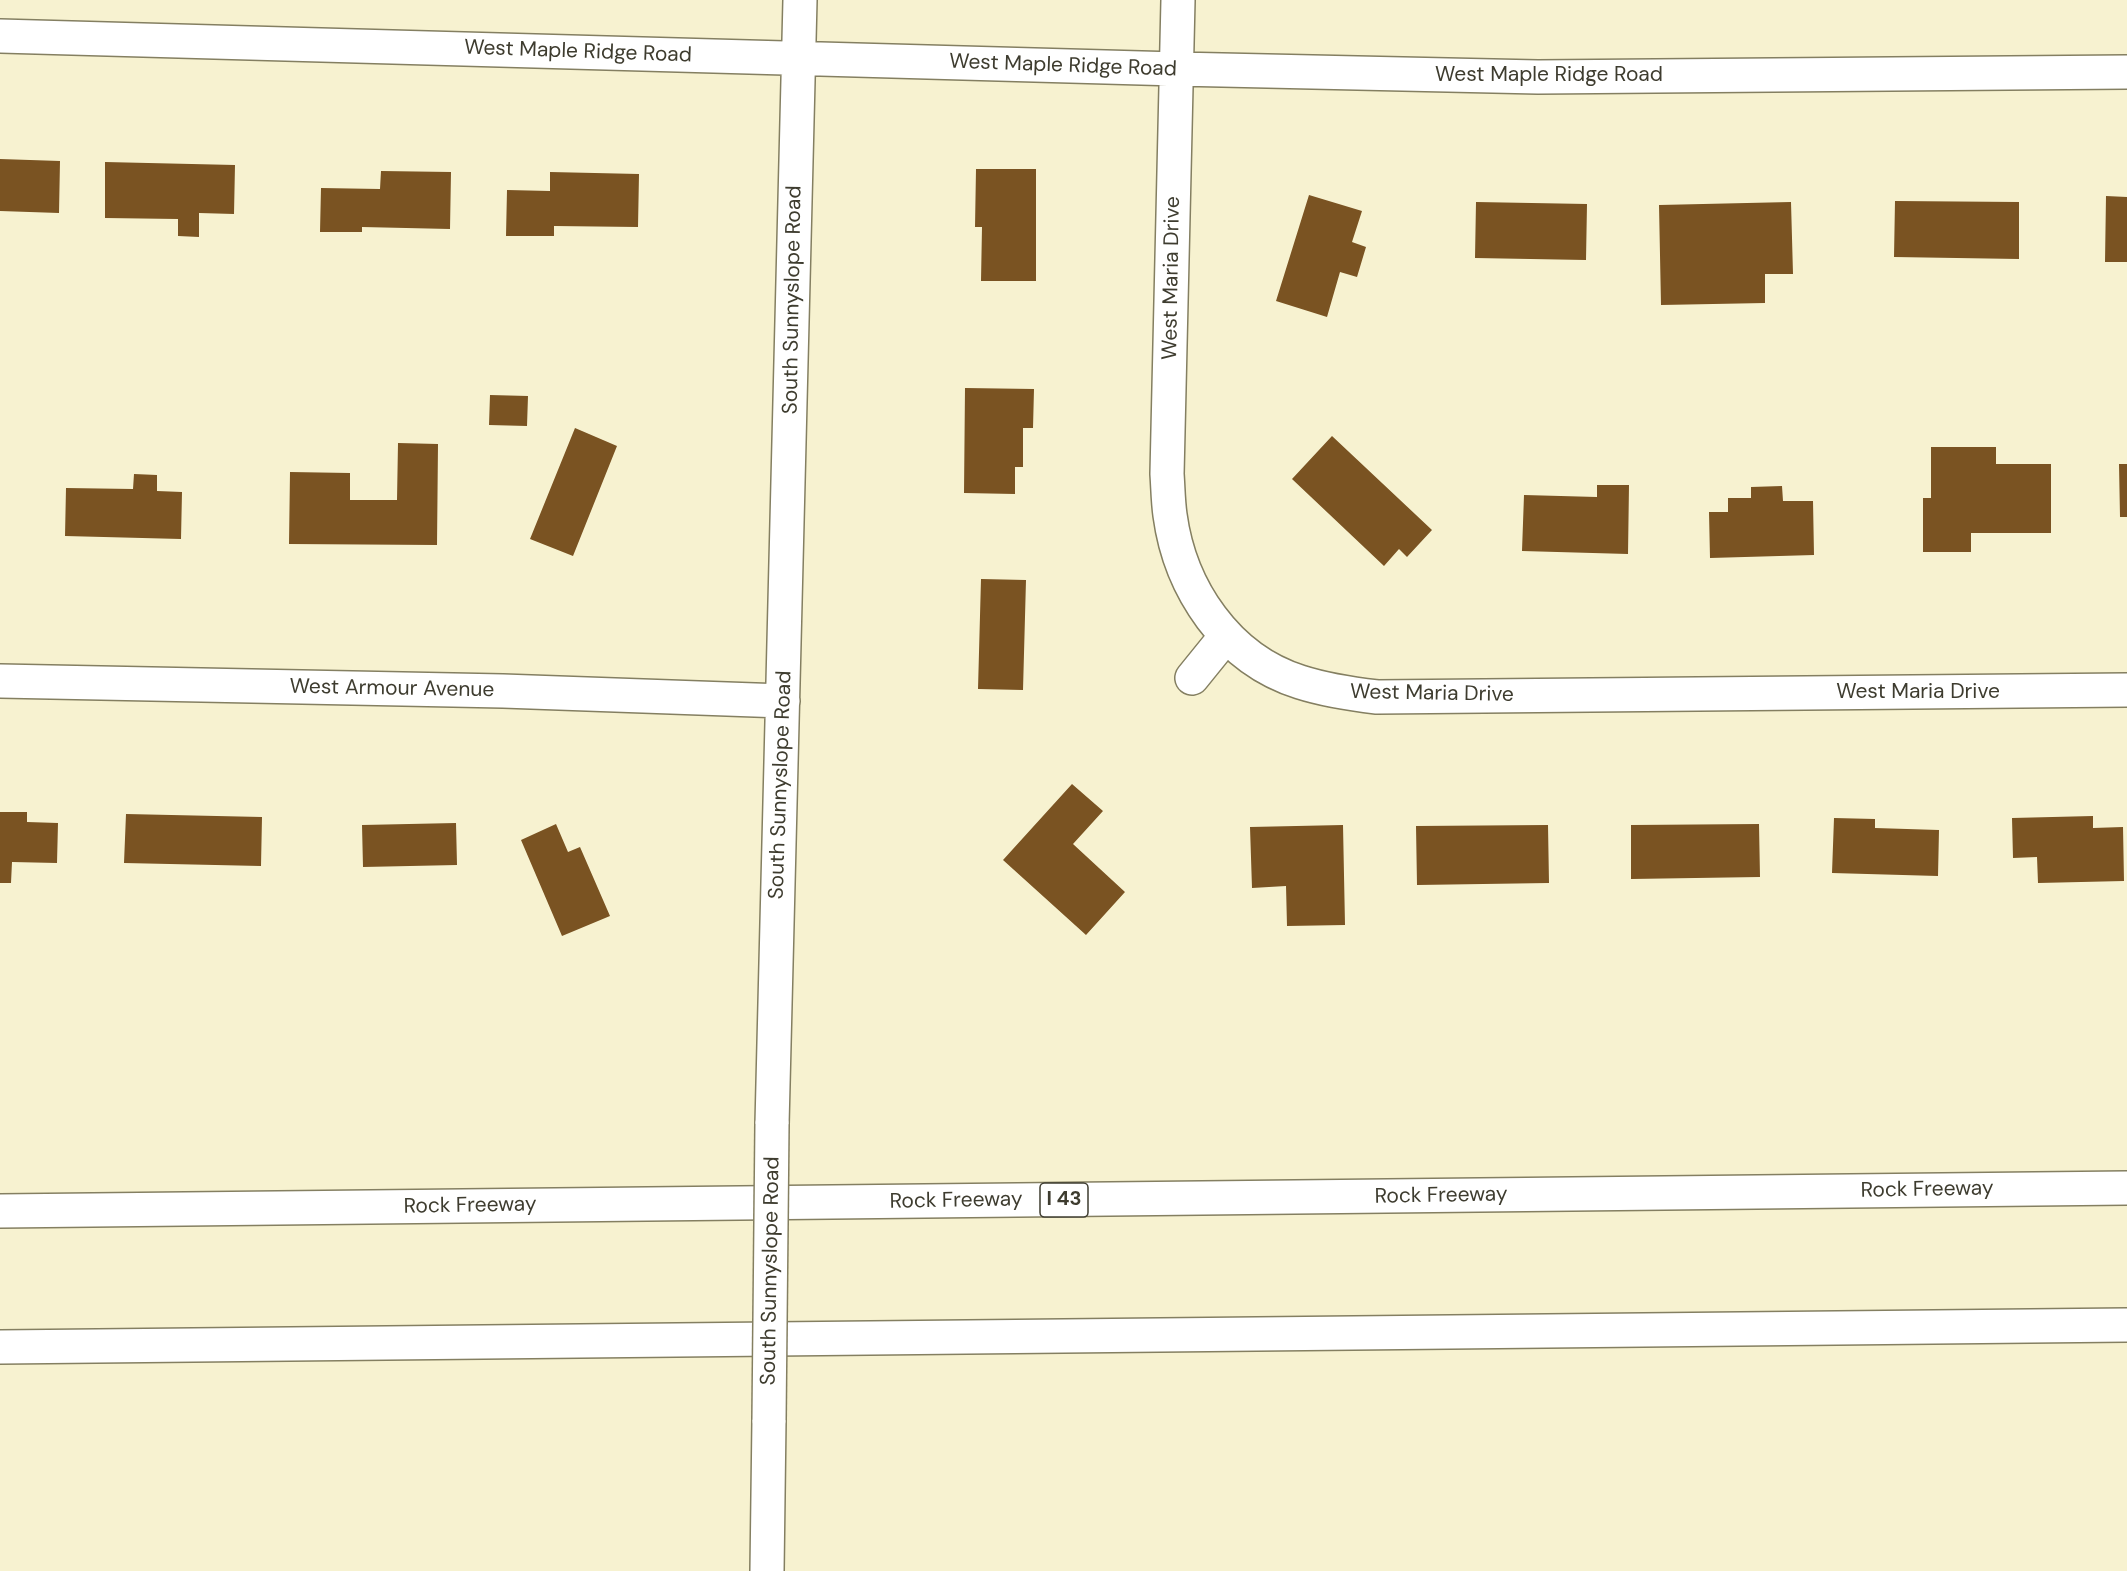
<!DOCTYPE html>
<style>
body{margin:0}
canvas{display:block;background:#f7f2d0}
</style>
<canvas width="2127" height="1571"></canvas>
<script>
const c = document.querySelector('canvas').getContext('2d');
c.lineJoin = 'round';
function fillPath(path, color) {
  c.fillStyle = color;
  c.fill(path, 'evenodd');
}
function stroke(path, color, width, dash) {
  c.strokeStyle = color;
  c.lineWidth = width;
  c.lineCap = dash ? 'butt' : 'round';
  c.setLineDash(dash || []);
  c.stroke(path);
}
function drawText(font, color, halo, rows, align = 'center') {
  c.font = font + ' "DM Sans",sans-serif';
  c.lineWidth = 6;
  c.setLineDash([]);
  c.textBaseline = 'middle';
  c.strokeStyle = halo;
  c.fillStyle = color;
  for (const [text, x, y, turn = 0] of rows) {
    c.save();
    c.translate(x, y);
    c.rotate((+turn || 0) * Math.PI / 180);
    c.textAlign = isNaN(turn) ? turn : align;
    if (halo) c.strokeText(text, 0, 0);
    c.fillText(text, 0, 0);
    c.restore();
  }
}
fillPath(new Path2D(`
 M0,159L60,161L59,213L0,211Z
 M105,162L235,165L234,214L199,213V237L178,236V219L105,218Z
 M976,169H1036V281H981L982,227H975Z
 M381,171L451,172L450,229L362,227V232H320L321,188L380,189Z
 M550,172L639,174L638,227L554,226V236H506L507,190L550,191Z
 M1309,195L1362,211L1352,242L1366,247L1357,277L1340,272L1327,317L1276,301Z
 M2106,196L2127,197V262H2105Z
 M1895,201L2019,202V259L1894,257Z
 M1476,202L1587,204L1586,260L1475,258Z
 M1791,202L1793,274H1765V303L1661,305L1659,205Z
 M965,388L1034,389L1033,428H1023V467H1015V494L964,493Z
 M490,395L528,396L527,426L489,425Z
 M575,428L617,446L573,556L530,539Z
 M1332,436L1432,530L1407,557L1399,549L1384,566L1292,479Z
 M398,443L438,444L437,545L289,544L290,472L350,473V500H397Z
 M1931,447H1996V464H2051V533H1971V552H1923V498H1931Z
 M2119,464H2127V517H2120Z
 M134,474L157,475V491L182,492L181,539L65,536L66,488L133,489Z
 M1597,485H1629L1628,554L1522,551L1524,495L1597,497Z
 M1782,486L1783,501H1813L1814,555L1710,558L1709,512H1728V498H1751V487Z
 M981,579L1026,580L1023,690L978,689Z
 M1072,784L1103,811L1073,844L1125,892L1086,935L1003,860Z
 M0,812H27V822L58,823L57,863L12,862L11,883H0Z
 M126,814L262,817L261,866L124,863Z
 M2093,816V828L2123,827L2124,881L2038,883L2037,857L2013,858L2012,818Z
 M1834,818L1875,819V828L1939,830L1938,876L1832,873Z
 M456,823L457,865L363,867L362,825Z
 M556,824L568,852L580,847L610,916L562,936L521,840Z
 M1759,824L1760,877L1631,879V825Z
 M1343,825L1345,925L1287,926L1286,886L1252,888L1250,827Z
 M1548,825L1549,883L1417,885L1416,826Z`), '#7a5322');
const minor = new Path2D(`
 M1178,0L1167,474C1168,487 1168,501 1170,515C1180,589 1227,659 1300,682C1325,690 1351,694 1377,697L2127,690
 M0,36L1177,69L1538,77L2127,72
 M1192,678L1226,636
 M0,681L503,691L783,701
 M772,1124L800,0
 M767,1571L769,1420`);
const highway = new Path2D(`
 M0,1211L2127,1188
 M0,1347L2127,1325`);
stroke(minor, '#847f61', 36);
stroke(highway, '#847f61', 36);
stroke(minor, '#fff', 33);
stroke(highway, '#fff', 33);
const minorBridge = new Path2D(`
 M769,1420L772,1124`);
stroke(minorBridge, '#847f61', 36, []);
stroke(minorBridge, '#fff', 33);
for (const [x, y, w] of [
 [1064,1200,48]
]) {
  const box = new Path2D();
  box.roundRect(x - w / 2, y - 17, w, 34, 4.5);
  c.fillStyle = '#fff';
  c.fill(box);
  stroke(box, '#3e3c2f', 1.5);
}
drawText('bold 20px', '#3e3c2f', null, [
 ["I 43",1064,1200]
]);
drawText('21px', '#3e3c2f', '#fff', [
 ["West Maple Ridge Road",578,52,2],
 ["West Maple Ridge Road",1063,66,2],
 ["West Maple Ridge Road",1549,75],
 ["West Maria Drive",1172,278,-89],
 ["South Sunnyslope Road",793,300,-89],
 ["West Armour Avenue",392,689,1],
 ["West Maria Drive",1918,692],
 ["West Maria Drive",1432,694,1],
 ["South Sunnyslope Road",781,785,-88],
 ["Rock Freeway",1927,1190,-1],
 ["Rock Freeway",1441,1196,-1],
 ["Rock Freeway",956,1201,-1],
 ["Rock Freeway",470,1206,-1],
 ["South Sunnyslope Road",771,1271,-89]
]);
</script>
